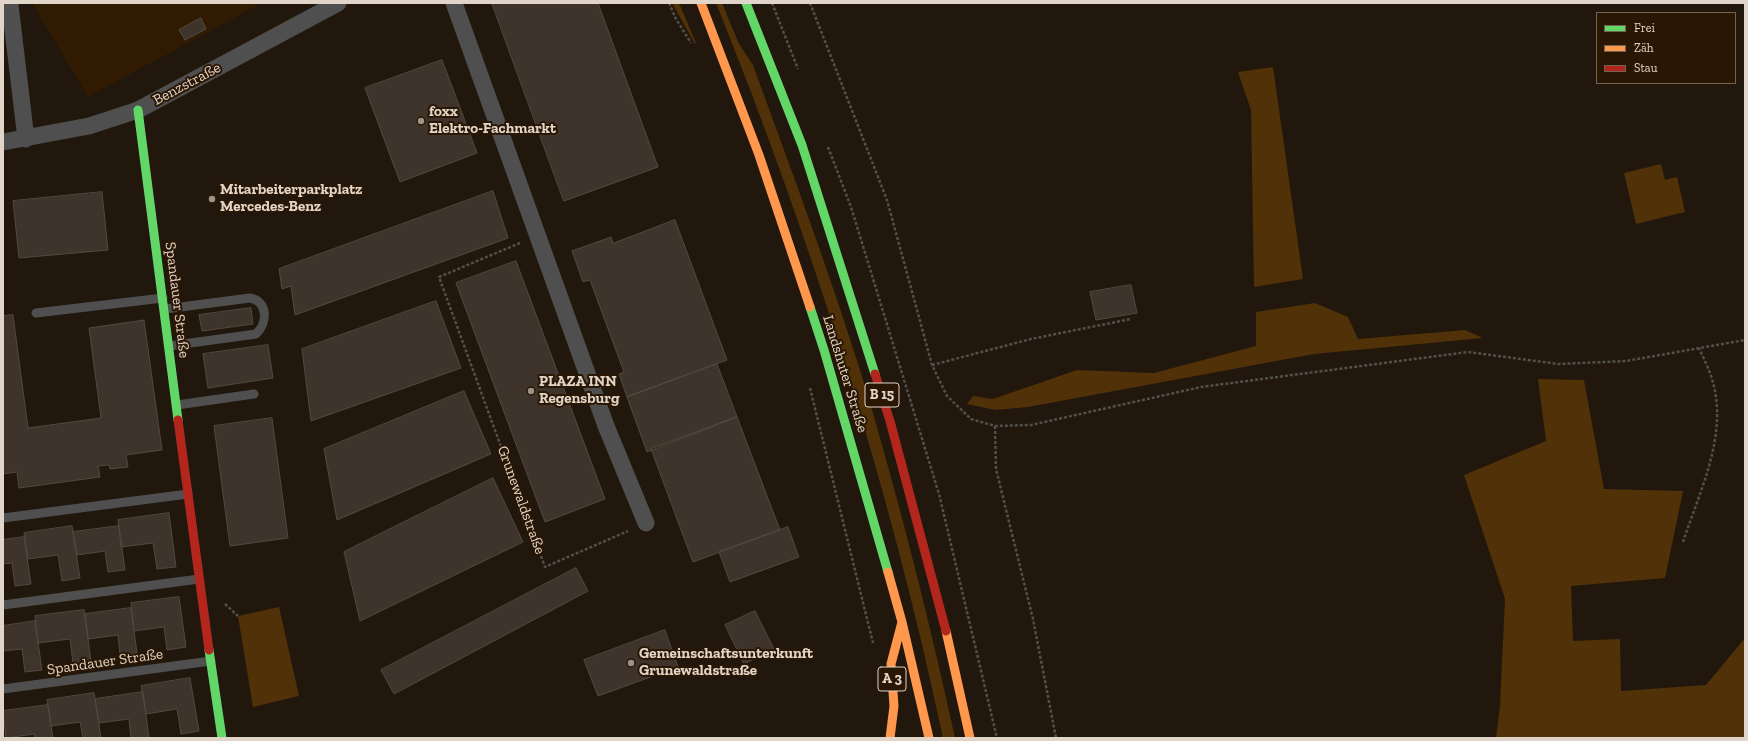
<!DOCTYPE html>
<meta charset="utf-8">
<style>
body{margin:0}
#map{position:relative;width:1748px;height:741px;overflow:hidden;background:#21170c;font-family:"Zilla Slab",serif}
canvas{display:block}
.frame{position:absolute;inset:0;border:4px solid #e1d4c8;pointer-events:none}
.legend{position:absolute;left:1596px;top:12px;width:140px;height:72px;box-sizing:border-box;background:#2a1703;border:1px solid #736352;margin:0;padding:5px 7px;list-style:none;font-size:12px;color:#e1d4c8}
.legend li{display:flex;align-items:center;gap:8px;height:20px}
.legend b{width:20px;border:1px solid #736352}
</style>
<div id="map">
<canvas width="1748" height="741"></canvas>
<div class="frame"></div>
<ul class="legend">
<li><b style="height:5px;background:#63d668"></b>Frei</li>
<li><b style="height:5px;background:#ff974d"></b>Zäh</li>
<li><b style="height:5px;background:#b3261e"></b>Stau</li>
</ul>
</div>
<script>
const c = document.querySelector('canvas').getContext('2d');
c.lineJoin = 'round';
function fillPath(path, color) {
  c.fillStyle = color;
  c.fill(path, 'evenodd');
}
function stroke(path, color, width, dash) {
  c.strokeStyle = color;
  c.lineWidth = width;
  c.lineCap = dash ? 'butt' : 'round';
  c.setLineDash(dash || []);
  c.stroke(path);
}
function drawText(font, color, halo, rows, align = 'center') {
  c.font = font + ' "Zilla Slab",serif';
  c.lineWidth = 4;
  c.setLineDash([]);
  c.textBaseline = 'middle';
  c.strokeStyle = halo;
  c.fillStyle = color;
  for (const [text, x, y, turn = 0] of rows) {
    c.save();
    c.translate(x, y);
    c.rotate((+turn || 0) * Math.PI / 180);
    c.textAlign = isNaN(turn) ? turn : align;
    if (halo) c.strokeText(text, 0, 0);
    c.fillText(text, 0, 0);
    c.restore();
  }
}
fillPath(new Path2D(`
 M32,3H262L88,97Z`), '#301a02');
fillPath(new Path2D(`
 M672,3H679L696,43L695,44Z
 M716,3H722L739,44L753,65C793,175 834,284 868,396C901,509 930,623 955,738H943C890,487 812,241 716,3Z
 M1273,67L1303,279L1254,287L1251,110L1238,72Z
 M1661,164L1665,180L1677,177L1685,212L1636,224L1624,173Z
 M1315,303L1348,317L1358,339L1465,330L1483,338L1314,354L1028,407L995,410L967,404L973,396L993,399L1077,370L1154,373L1256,346V312Z
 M1538,379L1584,380L1604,489L1683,491L1665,578L1571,586L1573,641L1620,639L1621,691L1706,685L1745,638V738H1496L1500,706L1505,599L1464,475L1546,441Z
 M279,607L299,696L253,707L238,616Z`), '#513108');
const building = new Path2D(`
 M492,3H598L658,167L564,201Z
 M201,18L206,29L185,40L179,30Z
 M442,60L477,153L400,182L365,88Z
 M493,191L508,238L295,315L291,286L282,289L279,269Z
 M102,192L108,250L19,258L13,201Z
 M675,220L727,360L627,397L619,374L624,372L590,280L583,282L572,251L611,237L613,243Z
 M516,261L605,499L545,522L456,283Z
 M1131,285L1137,313L1096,320L1090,292Z
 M436,301L461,368L311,421L302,349Z
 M251,308L253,324L202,331L199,315Z
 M13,315L28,428L101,418L89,328L144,320L162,450L126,455L128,467L110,469L109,465L98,466L100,477L19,488L17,472L3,474V316Z
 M268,345L273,378L208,388L203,354Z
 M717,364L737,417L647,452L627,397Z
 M464,391L491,454L337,520L324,449Z
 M737,417L780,530L693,562L651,449Z
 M272,418L288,538L230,546L214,426Z
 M493,478L523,542L360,621L344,552Z
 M169,513L176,567L157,569L153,543L121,547L118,520Z
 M72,526L80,578L62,581L58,555L28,559L24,533Z
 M119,526L125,570L108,572L105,551L77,555L73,532Z
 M788,527L799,557L730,582L719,552Z
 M24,537L31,584L15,586L12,563L3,564V540Z
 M576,568L588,591L394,694L381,670Z
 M179,597L186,647L167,650L164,627L134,631L131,603Z
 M131,608L137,653L120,655L118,635L88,639L85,614Z
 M84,610L91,661L73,663L70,639L38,643L35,616Z
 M755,611L774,649L744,664L725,625Z
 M35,621L42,670L25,672L22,649L3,651V626Z
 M665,630L678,667L598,696L584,660Z
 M190,678L199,731L181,734L177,709L146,714L141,686Z
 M143,692L149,738H131L129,719L99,723L95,699Z
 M94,693L101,738H83L80,722L51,726L47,700Z
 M48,705L53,738H35L34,734L6,738L3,711Z`);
fillPath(building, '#3e342b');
stroke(building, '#524940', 1);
stroke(new Path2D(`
 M669,3L676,19L691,43
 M772,3L798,69
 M810,3L887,200L932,365L947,396L971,419L995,426L1031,425L1201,387L1468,352L1558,364L1626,361L1745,340
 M828,147L851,207L939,494L997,738
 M520,243L439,277L545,567L628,531
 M932,365L1031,339L1131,319
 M810,388L873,643
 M995,426L996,469L1033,619L1056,738
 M1683,542C1700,490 1730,432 1711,376C1708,367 1703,357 1699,348
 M225,604L238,616`), '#52504c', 2.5, [3, 2]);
stroke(new Path2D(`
 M165,309L250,298C268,301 268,323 256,334L169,346
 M36,313L163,298
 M177,405L254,394
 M3,518L188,494
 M3,605L199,579
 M3,689L211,661`), '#4e4f4e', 9);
stroke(new Path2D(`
 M454,3L606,426L646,523
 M10,5L26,139
 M3,142L89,126L138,110L338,3`), '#4e4f4e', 17);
stroke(new Path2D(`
 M746,3L802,145L875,374
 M138,110L178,420
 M810,307L824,350L888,572
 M209,650L222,738`), '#63d668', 9);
stroke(new Path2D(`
 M701,3L759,155L810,307
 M888,572L902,622L929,738
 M946,631L970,738
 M890,738L894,706L891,664L902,622`), '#ff974d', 9);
stroke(new Path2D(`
 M875,374L890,421L946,631
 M178,420L209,650`), '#b3261e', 9);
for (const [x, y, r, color] of [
 [421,121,4,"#9e9286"],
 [212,199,4,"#9e9286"],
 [531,391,4,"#9e9286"],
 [631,663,4,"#9e9286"]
]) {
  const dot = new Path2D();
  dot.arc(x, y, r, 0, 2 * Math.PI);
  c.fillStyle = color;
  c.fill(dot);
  stroke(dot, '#2a1703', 1.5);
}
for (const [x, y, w] of [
 [882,395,34],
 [892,679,28]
]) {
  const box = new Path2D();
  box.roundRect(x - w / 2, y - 12, w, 24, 3);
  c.fillStyle = '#2a1703';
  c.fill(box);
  stroke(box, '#e1d4c8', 1);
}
drawText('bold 14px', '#e1d4c8', null, [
 ["B 15",882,395],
 ["A 3",892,679]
]);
drawText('15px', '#e1d4c8', '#2a1703', [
 ["Benzstraße",187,84,-28],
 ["Spandauer Straße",177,300,83],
 ["Landshuter Straße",845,374,73],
 ["Grunewaldstraße",521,500,70],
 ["Spandauer Straße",105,662,-8]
]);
drawText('bold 15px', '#e1d4c8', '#2a1703', [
 ["foxx",429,112],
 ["Elektro-Fachmarkt",429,129],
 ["Mitarbeiterparkplatz",220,190],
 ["Mercedes-Benz",220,207],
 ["PLAZA INN",539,382],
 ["Regensburg",539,399],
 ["Gemeinschaftsunterkunft",639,654],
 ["Grunewaldstraße",639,671]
], 'left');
</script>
